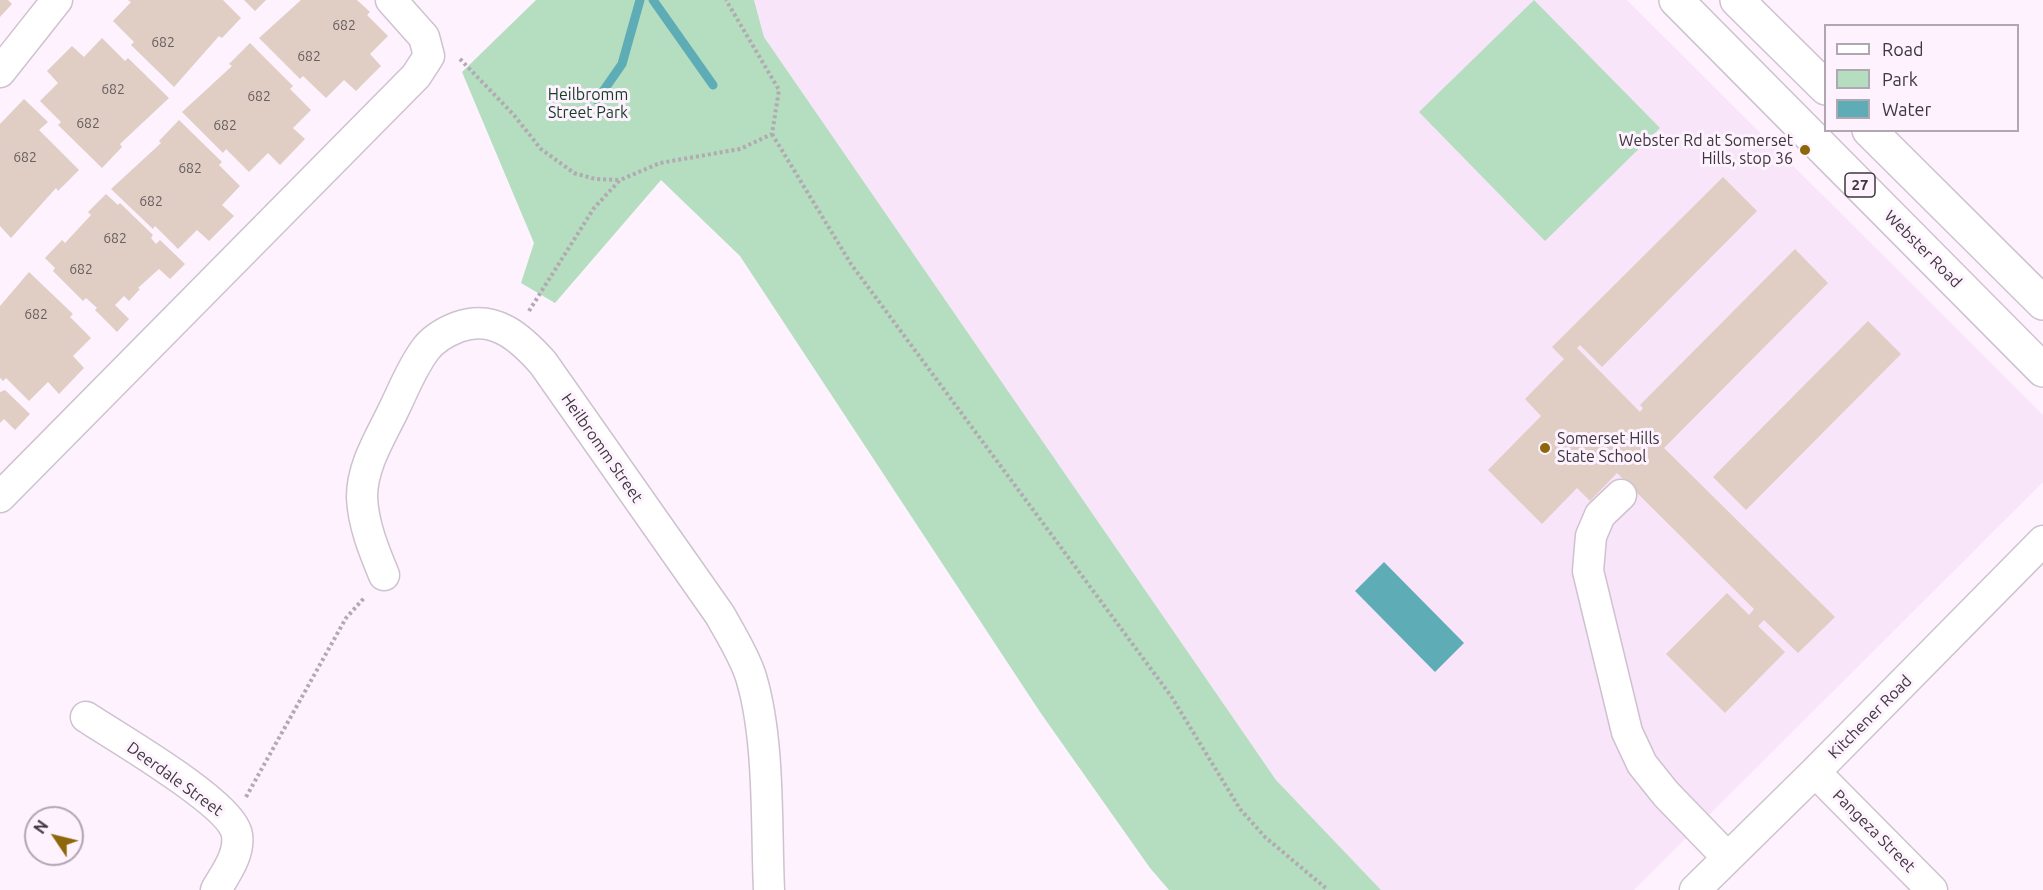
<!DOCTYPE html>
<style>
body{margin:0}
#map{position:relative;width:2043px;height:890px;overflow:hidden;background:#fdf2fe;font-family:Ubuntu,sans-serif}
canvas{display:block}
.legend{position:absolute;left:1824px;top:24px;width:195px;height:108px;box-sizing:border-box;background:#fdf2fe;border:2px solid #b0a8b1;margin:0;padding:8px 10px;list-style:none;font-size:18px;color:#3d383d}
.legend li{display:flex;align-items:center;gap:12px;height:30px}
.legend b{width:30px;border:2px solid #b0a8b1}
.north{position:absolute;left:24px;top:806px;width:60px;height:60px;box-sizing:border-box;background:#fdf2fe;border:2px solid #b0a8b1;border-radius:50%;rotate:305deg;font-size:16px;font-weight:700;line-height:24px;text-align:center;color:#3d383d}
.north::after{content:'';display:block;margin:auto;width:21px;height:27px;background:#8d670a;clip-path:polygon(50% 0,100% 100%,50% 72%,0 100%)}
</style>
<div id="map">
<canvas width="2043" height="890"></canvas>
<ul class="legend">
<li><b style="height:8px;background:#fff"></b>Road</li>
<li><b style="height:16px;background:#b4debf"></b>Park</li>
<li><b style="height:16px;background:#5dacb6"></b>Water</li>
</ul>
<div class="north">N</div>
</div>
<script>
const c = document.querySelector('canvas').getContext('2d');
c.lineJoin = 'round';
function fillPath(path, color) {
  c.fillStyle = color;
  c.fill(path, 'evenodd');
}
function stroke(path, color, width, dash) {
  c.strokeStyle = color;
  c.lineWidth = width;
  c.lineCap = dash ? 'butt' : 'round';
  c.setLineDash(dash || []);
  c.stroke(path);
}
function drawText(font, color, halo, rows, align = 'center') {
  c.font = font + ' Ubuntu,sans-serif';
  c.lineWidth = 6;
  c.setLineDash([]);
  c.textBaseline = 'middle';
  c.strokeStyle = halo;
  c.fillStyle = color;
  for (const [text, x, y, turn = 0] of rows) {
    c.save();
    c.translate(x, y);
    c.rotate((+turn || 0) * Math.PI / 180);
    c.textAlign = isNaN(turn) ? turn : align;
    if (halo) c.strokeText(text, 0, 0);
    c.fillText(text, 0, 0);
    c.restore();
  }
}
fillPath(new Path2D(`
 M754,0H1627L2043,415V482L1634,890H1381L1276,780L764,37Z`), '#f8e5f9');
fillPath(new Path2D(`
 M536,0H754L764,37L1276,780L1381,890H1169L1150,868L1040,712L740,256L661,180L555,303L521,283L534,243L462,72Z
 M1534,0L1660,128L1545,241L1419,112Z`), '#b4debf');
fillPath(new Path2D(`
 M1384,562L1464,643L1435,672L1355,591Z`), '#5dacb6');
stroke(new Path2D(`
 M653,0L713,85
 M597,100L622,64L640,0`), '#5dacb6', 9);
fillPath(new Path2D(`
 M0,0H8L12,4L0,17Z
 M128,0H223L241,18L222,38L219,36L174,87L131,45L134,42L113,21L131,2Z
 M244,0H266L255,11Z
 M301,0H357L370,12L367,15L388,36L370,54L381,66L356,91L344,80L326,98L303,76L300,79L259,38Z
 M102,38L125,61L128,58L169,98L120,144L122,147L102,168L58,125L61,122L40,101L58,83L47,71L72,46L84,57Z
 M250,43L293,86L290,89L311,110L293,128L305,139L280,165L268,153L249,172L226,149L223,153L182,112L232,66L229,64Z
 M24,99L48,122L39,130L79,170L58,191L56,188L11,238L0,226V124Z
 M179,120L222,162L219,165L240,186L222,205L234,216L209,241L197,230L178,249L155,226L153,229L111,189L161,143L159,141Z
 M1723,177L1757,211L1602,367L1580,345L1577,348L1640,412L1643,408L1640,405L1795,249L1828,283L1664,448L1835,617L1798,653L1764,620L1758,626L1785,652L1725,713L1666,654L1727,593L1749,615L1754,609L1617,473L1590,501L1577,488L1542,524L1488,470L1541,416L1525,399L1564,359L1552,347Z
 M106,194L118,205L120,203L153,235L151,238L156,244L160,240L185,264L170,279L159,269L138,288L140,289L129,301L124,296L115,305L129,319L117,332L95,310L97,308L86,298L83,301L53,271L55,268L45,258L62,240L65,243L91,215L88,212Z
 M29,272L73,314L70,317L91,338L73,356L84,368L59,394L48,382L29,401L6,378L3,381L0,378V306Z
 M1868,321L1901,354L1746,510L1713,477Z
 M5,390L30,414L15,430L4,419L0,423V392Z`), '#e0cec4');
const minor = new Path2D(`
 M0,72L57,0
 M1621,495L1600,515L1591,536L1588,571L1627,732L1642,764L1666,794L1727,857
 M0,497L416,76L429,56L424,37L391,0
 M384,575C374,551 363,524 362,497C362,466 380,438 393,411C403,391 411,369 425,350C433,339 445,332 458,327C494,314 520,337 543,363L720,615C731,635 744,655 751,677C770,740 766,824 769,890
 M86,717C116,737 232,803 237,835C240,855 225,874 216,890
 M1815,772L1932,890
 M1695,890L1815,772L2043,541`);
const major = new Path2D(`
 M1676,0L2043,370
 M1737,0L1826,88
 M1869,130L2043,303`);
stroke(minor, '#cfc2d0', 33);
stroke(major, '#cfc2d0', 36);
stroke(new Path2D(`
 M460,59L513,114L541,149L574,173L595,179L619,180
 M772,134L851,264L1171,696L1240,809L1265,837L1328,890
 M529,311L594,208L620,180L660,163L740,149L772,134L779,90L726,0
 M246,797L346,618L365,597`), '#b2a9b3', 4, [3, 3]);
stroke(minor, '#fff', 30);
stroke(major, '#fff', 33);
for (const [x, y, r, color] of [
 [1805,150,6,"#8d670a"],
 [1545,448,6,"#8d670a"]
]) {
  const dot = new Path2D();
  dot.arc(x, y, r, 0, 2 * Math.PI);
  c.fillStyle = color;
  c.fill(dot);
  stroke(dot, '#fdf2fe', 2);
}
drawText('14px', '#665e5f', null, [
 ["682",344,25],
 ["682",163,42],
 ["682",309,56],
 ["682",113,89],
 ["682",259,96],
 ["682",88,123],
 ["682",225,125],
 ["682",25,157],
 ["682",190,168],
 ["682",151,201],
 ["682",115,238],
 ["682",81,269],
 ["682",36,314]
]);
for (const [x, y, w] of [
 [1860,185,30]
]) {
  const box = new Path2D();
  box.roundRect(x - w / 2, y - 12, w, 24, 4.5);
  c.fillStyle = '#fdf2fe';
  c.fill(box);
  stroke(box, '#3d383d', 1.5);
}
drawText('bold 15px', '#3d383d', null, [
 ["27",1860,185]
]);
drawText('16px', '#153f25', '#fdf2fe', [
 ["Heilbromm",588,95],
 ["Street Park",588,113]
]);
drawText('16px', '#3d383d', '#fdf2fe', [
 ["Webster Rd at Somerset",1793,141],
 ["Hills, stop 36",1793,159],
 ["Somerset Hills",1557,439,"left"],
 ["State School",1557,457,"left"]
], 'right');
drawText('16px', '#3d383d', '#fdf2fe', [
 ["Webster Road",1923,249,45],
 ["Heilbromm Street",602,448,55],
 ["Kitchener Road",1870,717,-45],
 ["Deerdale Street",175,779,36],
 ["Pangeza Street",1874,831,45]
]);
</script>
